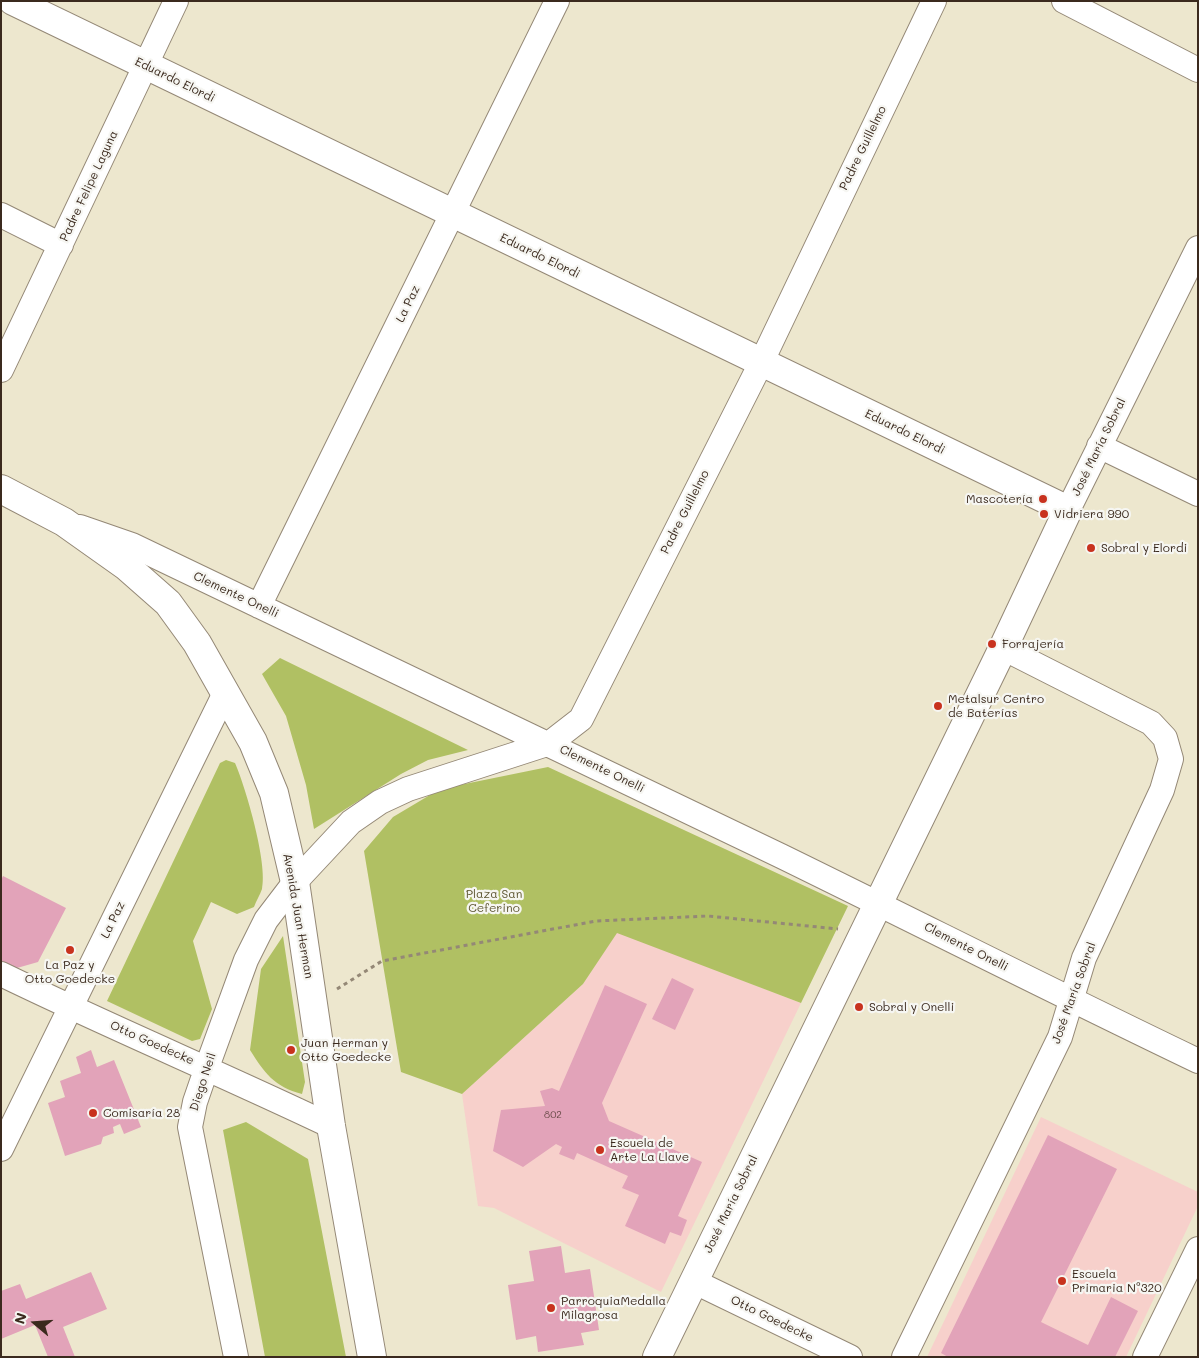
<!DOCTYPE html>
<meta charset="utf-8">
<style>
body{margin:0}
#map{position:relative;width:1199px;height:1358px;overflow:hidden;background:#ede7ce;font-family:Mali,sans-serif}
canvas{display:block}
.frame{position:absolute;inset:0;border:2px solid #3b2a1e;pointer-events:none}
.north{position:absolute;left:10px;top:1298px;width:50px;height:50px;-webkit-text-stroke:4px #f6f6f2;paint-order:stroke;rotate:288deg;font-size:14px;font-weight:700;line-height:20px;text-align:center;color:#3b2a1e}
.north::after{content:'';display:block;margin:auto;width:18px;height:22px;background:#3b2a1e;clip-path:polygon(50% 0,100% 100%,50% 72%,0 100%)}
</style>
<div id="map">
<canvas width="1199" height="1358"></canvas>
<div class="frame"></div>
<div class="north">N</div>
</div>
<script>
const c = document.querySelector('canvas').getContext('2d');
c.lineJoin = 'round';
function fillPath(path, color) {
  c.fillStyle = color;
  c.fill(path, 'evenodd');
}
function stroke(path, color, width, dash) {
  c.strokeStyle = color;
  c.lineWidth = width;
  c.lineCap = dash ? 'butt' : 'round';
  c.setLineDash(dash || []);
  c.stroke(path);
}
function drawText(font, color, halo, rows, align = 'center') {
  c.font = font + ' Mali,sans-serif';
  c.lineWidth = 4.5;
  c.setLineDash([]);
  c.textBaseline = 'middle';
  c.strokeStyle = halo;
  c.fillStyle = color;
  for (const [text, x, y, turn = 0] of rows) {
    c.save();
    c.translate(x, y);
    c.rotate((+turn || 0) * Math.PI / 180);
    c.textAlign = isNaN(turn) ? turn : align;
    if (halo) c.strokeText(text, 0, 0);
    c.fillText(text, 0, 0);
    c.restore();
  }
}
fillPath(new Path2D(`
 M617,932L801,1003L661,1292L494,1208L478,1206L462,1094L583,984Z
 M1041,1117L1198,1192V1206L1126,1357H927Z`), '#f7d0cb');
fillPath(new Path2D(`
 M280,658L468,750L428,760L401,774L314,829L306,785L286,716L262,674Z
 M226,760L235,763C246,788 268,864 262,889C260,895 256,901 254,907L237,914L211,902L193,941L212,1009L200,1039L192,1041L107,1001L220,763Z
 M548,767L848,906L801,1003L617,933L583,984L462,1094L401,1072L364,851L393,817L440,789Z
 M283,936L305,1082L302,1094C274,1087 264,1072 250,1050L261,969Z
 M246,1122L308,1159L346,1357H265L223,1130Z`), '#b0c063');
fillPath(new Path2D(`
 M3,876L66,908L38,962L17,968L1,961V880Z
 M672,978L694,989L675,1030L652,1019Z
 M605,985L647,1004L602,1103L609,1121L702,1162L678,1216L687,1220L681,1236L670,1232L665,1244L625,1226L639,1195L622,1188L628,1176L577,1153L574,1160L559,1154L562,1147L556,1144L523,1167L493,1151L501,1110L545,1106L540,1091L552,1088L559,1091Z
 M91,1050L97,1067L114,1060L141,1127L124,1134L120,1124L113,1127L114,1133L103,1137L101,1144L65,1156L48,1103L65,1097L60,1081L81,1073L76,1057Z
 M1048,1135L1117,1169L1041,1322L1088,1345L1111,1297L1138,1311L1115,1357H948L941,1353Z
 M561,1246L565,1273L590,1269L599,1330L581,1333L584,1345L538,1352L536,1336L516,1340L508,1285L534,1281L529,1251Z
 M91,1272L107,1309L63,1327L75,1357H48L35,1325L1,1339V1291L20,1284L26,1299Z`), '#e2a3b9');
const minor = new Path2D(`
 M1064,1L1198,70
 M1,215L61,245
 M1,370L176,1
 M1099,446L1198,494
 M1068,510L1198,248
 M80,527L132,545C349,649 566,751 781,856C920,924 1058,994 1198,1061
 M259,606L557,1
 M1,974C110,1027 222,1074 331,1126
 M1,1149L226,691
 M693,1281L850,1357
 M236,1357L190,1127L195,1102L207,1067L246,960L266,920L295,882L351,822L380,802L408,789L550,743L581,719L761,363L934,1
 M904,1357L1060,1037L1084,958L1162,790L1171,759L1165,738L1151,723L1003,648
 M1145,1357L1198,1249`);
const primary = new Path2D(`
 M13,1L1068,510L1003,648L657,1357
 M1,489L64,522L126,566L168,603L197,643L253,742L274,793L295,882L331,1126L372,1357`);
stroke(minor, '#948876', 26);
stroke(primary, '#948876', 30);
stroke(new Path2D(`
 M337,989L382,961L596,921L708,916L838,929`), '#948876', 3, [4, 4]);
stroke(minor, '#fff', 24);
stroke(primary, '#fff', 28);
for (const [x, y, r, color] of [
 [1043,499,5,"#c8321e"],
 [1044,514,5,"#c8321e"],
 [1091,548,5,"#c8321e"],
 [992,644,5,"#c8321e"],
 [938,706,5,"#c8321e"],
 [70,950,5,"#c8321e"],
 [859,1007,5,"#c8321e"],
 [291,1050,5,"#c8321e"],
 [93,1113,5,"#c8321e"],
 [600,1150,5,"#c8321e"],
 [1062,1281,5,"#c8321e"],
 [551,1308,5,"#c8321e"]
]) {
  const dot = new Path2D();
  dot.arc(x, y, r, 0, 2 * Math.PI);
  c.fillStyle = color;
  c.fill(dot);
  stroke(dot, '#f6f6f2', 2);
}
drawText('10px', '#654845', null, [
 ["802",553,1115]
]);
drawText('12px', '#3b2a1e', '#f6f6f2', [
 ["Eduardo Elordi",175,80,26],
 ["Padre Guillelmo",863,148,-64],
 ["Padre Felipe Laguna",89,186,-65],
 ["Eduardo Elordi",540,256,26],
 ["La Paz",408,304,-64],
 ["Eduardo Elordi",905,432,26],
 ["José María Sobral",1099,447,-64],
 ["Padre Guillelmo",685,512,-63],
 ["Clemente Onelli",236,595,25],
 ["Clemente Onelli",602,769,26],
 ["Avenida Juan Herman",298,916,80],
 ["La Paz",113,920,-64],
 ["Clemente Onelli",966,947,27],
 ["José María Sobral",1074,993,-70],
 ["Otto Goedecke",152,1043,24],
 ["Diego Neil",203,1082,-72],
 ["José María Sobral",731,1204,-64],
 ["Otto Goedecke",772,1319,26]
]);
drawText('12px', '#3b2a1e', '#f6f6f2', [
 ["Mascotería",1033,499,"right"],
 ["Vidriera 990",1054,514],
 ["Sobral y Elordi",1101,548],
 ["Forrajería",1002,644],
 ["Metalsur Centro",948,699],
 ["de Baterías",948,713],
 ["La Paz y",70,965,"center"],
 ["Otto Goedecke",70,979,"center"],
 ["Sobral y Onelli",869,1007],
 ["Juan Herman y",301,1043],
 ["Otto Goedecke",301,1057],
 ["Comisaría 28",103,1113],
 ["Escuela de",610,1143],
 ["Arte La Llave",610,1157],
 ["Escuela",1072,1274],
 ["Primaria N°320",1072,1288],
 ["ParroquiaMedalla",561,1301],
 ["Milagrosa",561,1315]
], 'left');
drawText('12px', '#5e5733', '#f6f6f2', [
 ["Plaza San",494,894],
 ["Ceferino",494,908]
]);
</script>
